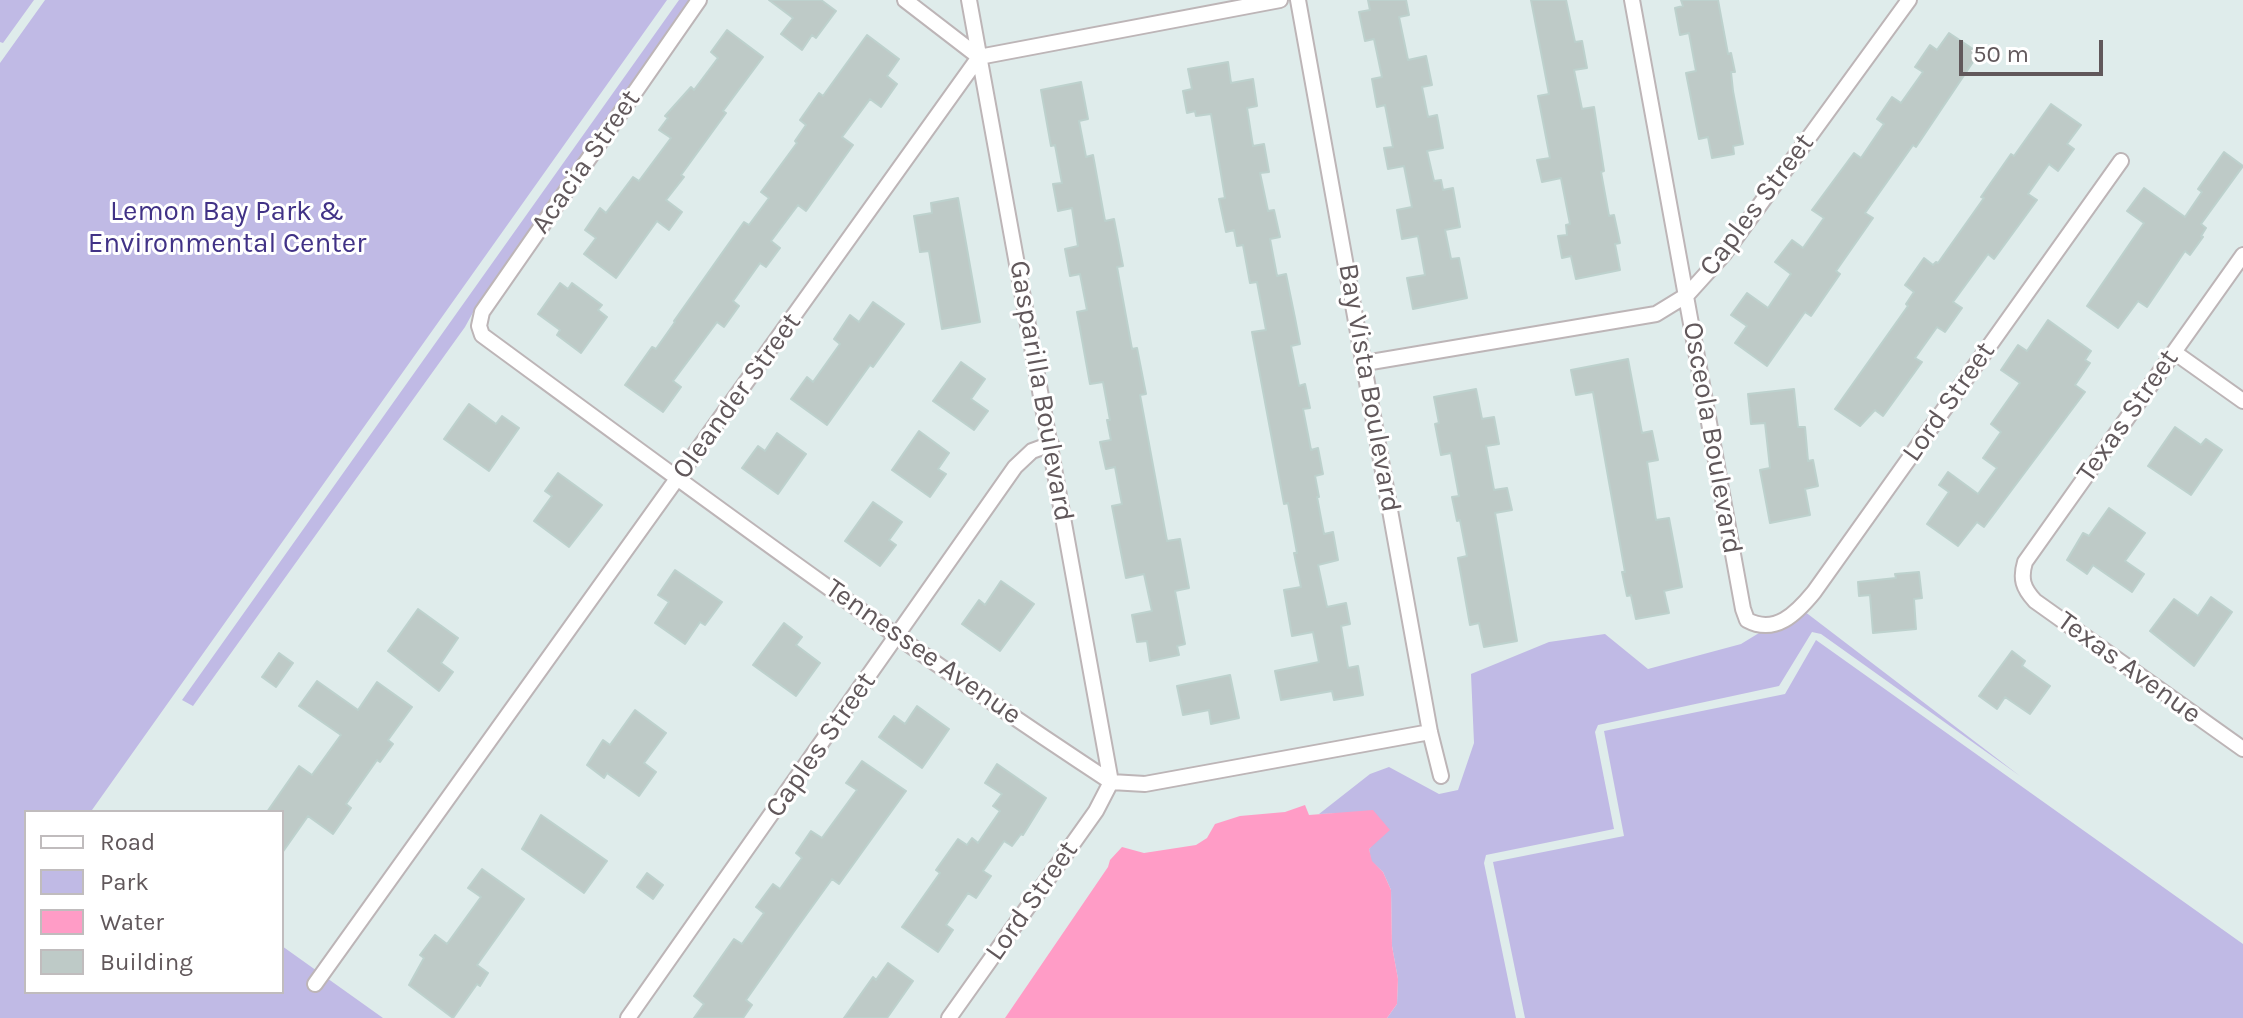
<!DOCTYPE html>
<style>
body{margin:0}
#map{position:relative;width:2243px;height:1018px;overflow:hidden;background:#dfeceb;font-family:Karla,sans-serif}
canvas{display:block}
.legend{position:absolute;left:24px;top:810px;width:260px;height:184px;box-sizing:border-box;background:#fff;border:2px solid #c0bcbd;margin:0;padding:10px 14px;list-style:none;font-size:24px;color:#61585b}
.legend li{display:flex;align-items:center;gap:16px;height:40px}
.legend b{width:40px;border:2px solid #c0bcbd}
.scale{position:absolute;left:1959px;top:40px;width:144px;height:36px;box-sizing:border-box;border:4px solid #61585b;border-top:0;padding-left:10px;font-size:24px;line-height:28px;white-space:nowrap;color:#61585b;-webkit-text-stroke:6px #fff;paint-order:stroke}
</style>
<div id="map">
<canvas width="2243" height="1018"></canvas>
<ul class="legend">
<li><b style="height:10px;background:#fff"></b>Road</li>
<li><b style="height:22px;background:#c0bae5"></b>Park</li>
<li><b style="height:22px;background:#ff9cc6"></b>Water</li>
<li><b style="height:22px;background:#becac7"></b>Building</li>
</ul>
<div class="scale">50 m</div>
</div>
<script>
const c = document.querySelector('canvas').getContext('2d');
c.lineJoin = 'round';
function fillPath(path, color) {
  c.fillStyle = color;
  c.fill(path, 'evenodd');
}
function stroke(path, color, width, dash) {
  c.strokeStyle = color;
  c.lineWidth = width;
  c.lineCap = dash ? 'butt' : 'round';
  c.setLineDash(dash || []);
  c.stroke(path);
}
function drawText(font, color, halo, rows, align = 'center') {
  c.font = font + ' Karla,sans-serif';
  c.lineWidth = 6;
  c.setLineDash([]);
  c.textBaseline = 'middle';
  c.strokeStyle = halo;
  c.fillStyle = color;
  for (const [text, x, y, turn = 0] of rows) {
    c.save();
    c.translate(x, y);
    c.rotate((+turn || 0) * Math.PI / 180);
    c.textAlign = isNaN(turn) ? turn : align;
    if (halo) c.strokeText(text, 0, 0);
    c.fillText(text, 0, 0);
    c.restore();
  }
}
fillPath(new Path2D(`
 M0,0H34L3,43L0,42Z
 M45,0H667L92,810L94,812H26V992H282V946L383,1018H0V63Z
 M679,0H694L476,307L465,327L193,706L182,700Z
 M1800,608L2020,776L1821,634L1812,632L1779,686L1598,725L1595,732L1614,829L1486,855L1484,863L1516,1018H1387L1397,1004L1398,979L1392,946L1391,890L1383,872L1371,861L1369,849L1373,844L1348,813L1319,814L1370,774L1389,767L1439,794L1458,790L1474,743L1471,674L1549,642L1605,634L1648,669L1741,644Z
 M1816,640L2243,944V1018H1525L1493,862L1624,836L1604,731L1785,694Z`), '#c0bae5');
fillPath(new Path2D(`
 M1305,805L1309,815L1373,810L1390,830L1369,849L1372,861L1383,872L1391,890L1392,946L1398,979L1397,1004L1387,1018H1005L1108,867L1110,860L1122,847L1144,853L1196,845L1207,838L1215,824L1240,816L1285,812Z`), '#ff9cc6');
const building = new Path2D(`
 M769,0H821L836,11L816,38L812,35L802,50L781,34L793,18Z
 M1368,0H1406L1409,15L1399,17L1408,60L1426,56L1432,85L1422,87L1428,117L1437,115L1443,148L1427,151L1434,181L1441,180L1443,190L1453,188L1460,227L1445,230L1451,259L1459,258L1467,298L1413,309L1407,278L1425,275L1418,236L1402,239L1397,210L1412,207L1404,166L1388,169L1384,148L1393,147L1385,105L1377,107L1372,79L1382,77L1374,39L1365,41L1359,12L1370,10Z
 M1531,0H1566L1575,42L1582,41L1587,68L1574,70L1582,109L1594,107L1604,171L1601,172L1609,216L1614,215L1620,243L1615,244L1620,270L1576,279L1571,256L1562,258L1558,236L1567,235L1566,225L1570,224L1561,178L1542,182L1537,160L1550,158L1538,96L1549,94Z
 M1681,0H1718L1728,54L1731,53L1735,72H1731L1733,91L1743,144L1733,146L1734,154L1712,158L1708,137L1699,139L1686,73L1696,71L1689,33L1680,35L1675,8L1683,6Z
 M727,30L763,57L723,111L726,113L681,175L684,177L666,200L682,212L669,230L657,221L616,278L584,254L596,238L585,230L600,208L606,213L633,177L639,181L671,138L659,130L668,118L665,116L691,87L694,90L718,58L711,52Z
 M1949,33L1979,53L1916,147L1913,145L1865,213L1873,218L1836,271L1840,274L1811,316L1805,312L1767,366L1735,343L1747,326L1731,315L1747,293L1768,308L1791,274L1775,262L1792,240L1803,248L1824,218L1812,210L1854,153L1861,158L1884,124L1877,119L1892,97L1901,103L1923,72L1915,67L1930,45L1937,50Z
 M867,35L899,59L887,76L897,84L881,107L870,99L842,137L853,145L806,211L798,205L771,241L780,248L766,267L760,263L733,301L739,306L724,327L717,322L673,381L681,387L663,412L625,385L652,347L656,349L675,322L674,321L744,222L749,225L769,198L761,192L797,143L795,141L806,125L800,120L819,93L823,96Z
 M1228,62L1231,83L1253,79L1257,106L1247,108L1253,146L1264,144L1269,172L1260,173L1268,211L1274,210L1280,237L1270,239L1277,276L1286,274L1295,318L1300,344L1291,346L1299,386L1305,384L1310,408L1303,409L1311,450L1318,448L1323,474L1315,476L1319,497H1317L1324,534L1333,532L1338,560L1318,565L1327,607L1346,603L1350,624L1341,626L1348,668L1358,666L1363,695L1334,700L1332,691L1281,700L1275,671L1319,662L1313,632L1292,636L1284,590L1301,587L1294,553H1297L1288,503L1284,504L1252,332L1266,330L1257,282L1250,283L1243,245L1237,246L1234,230L1226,232L1219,199L1225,198L1211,114L1196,116L1195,111L1187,113L1183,91L1192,89L1188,69Z
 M1081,82L1088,119L1079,121L1086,157L1093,155L1105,221L1114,219L1123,266L1117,267L1132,349L1137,348L1146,394L1140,395L1167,541L1180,539L1189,588L1175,591L1185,644L1177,646L1179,655L1150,661L1147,641L1137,642L1132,615L1152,611L1144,574L1126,578L1112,506L1122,504L1115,467L1106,469L1100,442L1111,440L1107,420H1110L1103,382L1090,384L1077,312L1087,310L1080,274L1070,276L1065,249L1078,246L1072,208L1058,211L1053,184L1062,183L1055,145L1051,146L1041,90Z
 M2051,104L2081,125L2067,144L2074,149L2058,171L2049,164L2028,194L2037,200L1994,259L1988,254L1953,302L1962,308L1945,332L1937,327L1915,358L1922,362L1883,416L1875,410L1860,426L1835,409L1908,306L1906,304L1914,292L1905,285L1924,258L1933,265L1936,262L1938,263L1984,198L1981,197L2011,154L2014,156Z
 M2224,152L2243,166L2201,224L2206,228L2201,236L2203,237L2190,255L2185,251L2147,307L2138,301L2118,328L2087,306L2144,223L2127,211L2144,188L2185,217L2202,192L2198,189Z
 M958,198L980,322L942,329L929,251L920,252L914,216L932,213L931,203Z
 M560,283L568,289L572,283L602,305L598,310L607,317L581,353L557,335L560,330L538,314Z
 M873,302L904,324L873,367L870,365L827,425L791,399L807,377L813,382L840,344L834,339L850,315L859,322Z
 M2048,320L2091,351L2085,360L2090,363L2075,385L2085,392L1984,527L1977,522L1958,546L1927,524L1949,492L1939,485L1948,472L1978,494L1997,468L1983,458L2001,432L1991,424L2020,383L2001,370L2018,345L2027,351Z
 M1628,359L1642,433L1652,431L1658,460L1647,462L1656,520L1669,518L1682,587L1664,591L1669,613L1636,619L1631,595L1627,596L1622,572H1625L1593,392L1576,395L1571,370Z
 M961,362L985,379L971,399L988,411L974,430L933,401Z
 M1476,389L1482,419L1494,417L1499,444L1486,446L1494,490L1507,488L1512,510L1495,513L1517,641L1484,647L1479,623L1470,625L1458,558L1467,556L1460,520L1457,521L1452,497L1459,496L1451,453L1441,455L1435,424L1439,423L1434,397Z
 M1794,389L1798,427H1805L1808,461L1813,460L1818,486L1805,489L1810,515L1770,523L1760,470L1770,468L1765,423L1751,424L1748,394Z
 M469,404L496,424L502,416L519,428L489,471L444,439Z
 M2175,427L2201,445L2206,439L2222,450L2191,495L2148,466Z
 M919,431L949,453L938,469L946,474L930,497L892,470Z
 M777,433L806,454L778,494L742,468L758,446L765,451Z
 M558,473L602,505L569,547L534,521L552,496L545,491Z
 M873,502L902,522L889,540L896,545L880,566L845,541Z
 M2109,508L2145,533L2125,561L2144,574L2132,592L2093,565L2087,574L2067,560L2083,533L2089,536Z
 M675,570L722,602L705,625L700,622L685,644L655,623L669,602L658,595Z
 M1919,572L1922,598L1914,599L1916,629L1873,633L1870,595L1859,596L1858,582L1896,578L1895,574Z
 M1001,581L1034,604L1000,651L962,624L979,600L985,605Z
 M2211,597L2232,612L2194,666L2150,631L2174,599L2198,616Z
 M418,609L458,638L441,663L453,672L439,691L388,651Z
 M784,623L802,637L796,645L820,663L796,696L753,665Z
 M2012,651L2025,661L2022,666L2050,686L2030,714L2005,697L1997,709L1979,696Z
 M279,653L293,663L276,687L262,677Z
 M1230,675L1239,718L1211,724L1209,710L1183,715L1177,686Z
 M317,681L358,710L377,682L412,707L388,740L393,744L380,762L377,760L346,804L351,808L333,834L308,816L282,853V812H267L299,766L312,775L341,735L299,706Z
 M917,706L949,729L922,768L879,737L894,716L905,724Z
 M635,710L666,733L644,763L656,772L639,796L607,773L604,778L587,765L603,740L610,745Z
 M862,761L906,791L839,884L832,879L793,933L746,1000L752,1005L743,1018H694L704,1004L694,996L734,939L742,944L764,913L756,907L773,884L780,889L802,858L796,853L811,831L822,838L857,790L846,783Z
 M997,764L1046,798L1023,835L1021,834L1012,846L1004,841L983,871L991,876L976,898L968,893L946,925L953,930L938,952L902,927L940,873L936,870L958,839L967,845L972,838L978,843L1000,811L993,806L1002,794L985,783Z
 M541,815L607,861L584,893L522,849Z
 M482,869L524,899L477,965L488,973L480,986L477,984L453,1018L409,985L424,958L420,955L435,935L447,944L481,897L468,888Z
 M647,873L663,885L653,899L637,887Z
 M888,963L913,981L887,1018H844L873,977L876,980Z`);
fillPath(building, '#becac7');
stroke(building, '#bdd1cd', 2);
const minor = new Path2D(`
 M699,0L482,312L479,326L482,335C689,487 896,641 1111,782L1145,784L1430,732
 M905,0L979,57
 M1298,0L1430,732L1441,776
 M1632,0L1743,609L1747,620C1775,635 1796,614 1814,592L2121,161
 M2243,255L2025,562C2020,579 2023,588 2035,601L2243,749
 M2174,352L2243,401
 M1365,363L1656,314L1687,295L1724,254L1909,0
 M315,984L979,57L1280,0
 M628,1018L1015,467L1032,451L1051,444
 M949,1018L1096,811L1111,782L969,0`);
stroke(minor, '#bdb5b7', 18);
stroke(minor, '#fff', 14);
drawText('28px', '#61585b', '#fff', [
 ["Acacia Street",586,162,-55],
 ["Caples Street",1757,205,-53],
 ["Bay Vista Boulevard",1369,388,80],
 ["Gasparilla Boulevard",1041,391,80],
 ["Oleander Street",737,396,-54],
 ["Lord Street",1949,402,-55],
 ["Texas Street",2128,416,-55],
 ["Osceola Boulevard",1712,438,80],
 ["Tennessee Avenue",923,652,35],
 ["Texas Avenue",2129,668,36],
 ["Caples Street",821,745,-55],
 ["Lord Street",1032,901,-55]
]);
drawText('28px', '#413286', '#fff', [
 ["Lemon Bay Park &",227,212],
 ["Environmental Center",227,244]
]);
</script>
